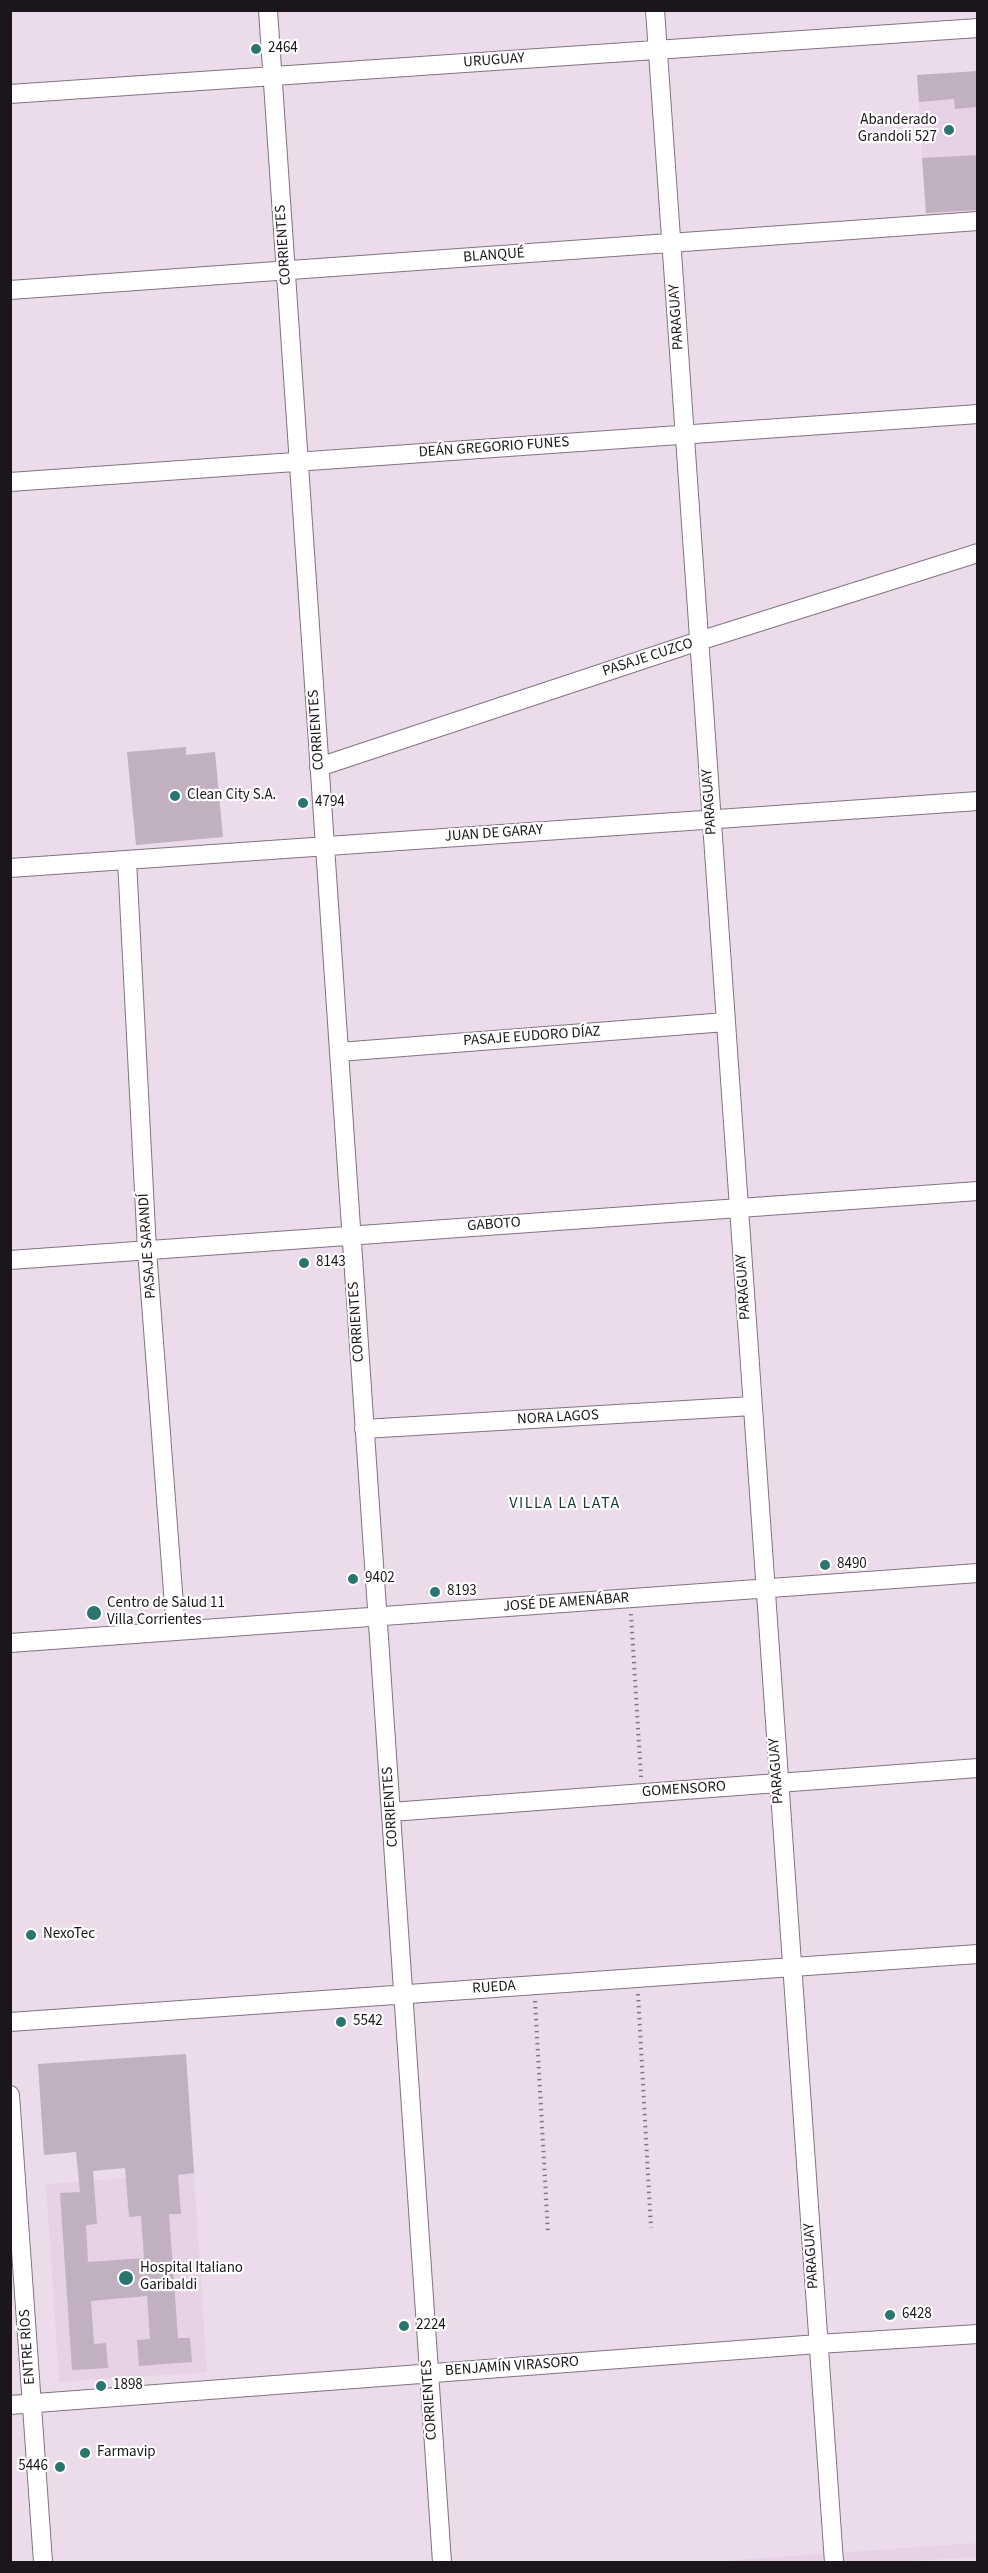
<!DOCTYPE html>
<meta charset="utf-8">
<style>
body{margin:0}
#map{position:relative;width:988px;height:2573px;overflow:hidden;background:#ecdceb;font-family:"Source Sans 3",sans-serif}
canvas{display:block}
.frame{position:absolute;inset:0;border:12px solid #1b161b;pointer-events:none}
</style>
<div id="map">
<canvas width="988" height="2573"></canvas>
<div class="frame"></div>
</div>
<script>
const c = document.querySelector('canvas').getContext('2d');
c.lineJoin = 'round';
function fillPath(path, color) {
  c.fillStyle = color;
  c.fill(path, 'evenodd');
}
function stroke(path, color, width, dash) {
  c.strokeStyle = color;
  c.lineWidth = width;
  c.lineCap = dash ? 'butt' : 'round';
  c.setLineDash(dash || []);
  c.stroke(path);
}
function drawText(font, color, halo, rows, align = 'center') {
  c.font = font + ' "Source Sans 3",sans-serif';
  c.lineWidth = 4.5;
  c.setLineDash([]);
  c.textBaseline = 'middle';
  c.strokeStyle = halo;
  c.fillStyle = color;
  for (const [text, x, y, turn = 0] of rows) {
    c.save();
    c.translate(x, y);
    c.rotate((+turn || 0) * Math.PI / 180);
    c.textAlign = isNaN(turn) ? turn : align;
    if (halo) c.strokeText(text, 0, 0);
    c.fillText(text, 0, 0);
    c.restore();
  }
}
fillPath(new Path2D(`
 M977,71V214L926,218L917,75Z
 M194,2173L207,2372L59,2382L46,2184Z
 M977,2543V2557L898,2562H709Z`), '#e7d1e6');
fillPath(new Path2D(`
 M978,71V107L955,109L954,99L919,102L917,75Z
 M978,155V210L926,213L922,158Z
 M186,747V755L215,752L223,837L136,845L127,752Z
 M186,2054L194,2173L178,2175L181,2214H169L178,2338H190L192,2362L139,2366L137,2340L150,2339L147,2296L91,2301L94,2344L106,2343L108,2368L72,2370L60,2193L80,2192L76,2152L44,2155L38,2064ZM125,2168L129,2217L141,2216L144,2258L88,2262L86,2225L97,2224L93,2171Z`), '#c1b1c0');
const minor = new Path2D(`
 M268,10L442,2562
 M655,10L834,2562
 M10,94L978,28
 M10,290L978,221
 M10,482L978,414
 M319,767L699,641L978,553
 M127,860L147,1250L176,1631
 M10,868L978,801
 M339,1052L726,1022
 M10,1260L978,1191
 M364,1429L752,1406
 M10,1643L978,1573
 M391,1812L978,1768
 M10,2022L978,1954
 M10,2095L43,2562
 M10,2405L818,2344L978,2334`);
stroke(minor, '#827381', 20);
stroke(new Path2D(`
 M631,1614L641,1777
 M638,1994L651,2228
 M535,2001L548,2233`), '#807680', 4, [1.5, 4.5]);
stroke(minor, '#fff', 18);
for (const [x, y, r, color] of [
 [256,49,6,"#2a7472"],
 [949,130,6,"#2a7472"],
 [175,796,6,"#2a7472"],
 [303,803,6,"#2a7472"],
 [304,1263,6,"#2a7472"],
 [825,1565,6,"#2a7472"],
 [353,1579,6,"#2a7472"],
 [435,1592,6,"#2a7472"],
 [94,1613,8,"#2a7472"],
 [31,1935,6,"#2a7472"],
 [341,2022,6,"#2a7472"],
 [126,2278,8,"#2a7472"],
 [890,2315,6,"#2a7472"],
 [404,2326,6,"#2a7472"],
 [101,2386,6,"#2a7472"],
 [85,2453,6,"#2a7472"],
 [60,2467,6,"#2a7472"]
]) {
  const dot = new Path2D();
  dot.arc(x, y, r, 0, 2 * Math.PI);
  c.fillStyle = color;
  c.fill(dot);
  stroke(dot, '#fff', 2);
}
drawText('15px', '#1b161b', '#fff', [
 ["2464",268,49],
 ["Abanderado",937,121,"right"],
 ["Grandoli 527",937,138,"right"],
 ["Clean City S.A.",187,796],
 ["4794",315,803],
 ["8143",316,1263],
 ["8490",837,1565],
 ["9402",365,1579],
 ["8193",447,1592],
 ["Centro de Salud 11",107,1604],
 ["Villa Corrientes",107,1621],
 ["NexoTec",43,1935],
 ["5542",353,2022],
 ["Hospital Italiano",140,2269],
 ["Garibaldi",140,2286],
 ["6428",902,2315],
 ["2224",416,2326],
 ["1898",113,2386],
 ["Farmavip",97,2453],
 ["5446",48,2467,"right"]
], 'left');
drawText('15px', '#1b161b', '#fff', [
 ["URUGUAY",494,61,-4],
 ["CORRIENTES",284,245,-94],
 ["BLANQUÉ",494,256,-4],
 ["PARAGUAY",677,317,-94],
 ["DEÁN GREGORIO FUNES",494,448,-4],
 ["PASAJE CUZCO",648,658,-18],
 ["CORRIENTES",317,730,-94],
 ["PARAGUAY",710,802,-94],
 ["JUAN DE GARAY",494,834,-4],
 ["PASAJE EUDORO DÍAZ",532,1037,-4],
 ["GABOTO",494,1225,-4],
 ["PASAJE SARANDÍ",148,1246,-94],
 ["PARAGUAY",744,1287,-94],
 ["CORRIENTES",357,1322,-94],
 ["NORA LAGOS",558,1418,-3],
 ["JOSÉ DE AMENÁBAR",566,1603,-4],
 ["PARAGUAY",777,1771,-94],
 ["GOMENSORO",684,1790,-4],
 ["CORRIENTES",391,1807,-94],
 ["RUEDA",494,1988,-4],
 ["PARAGUAY",812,2256,-94],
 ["ENTRE RÍOS",28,2347,-94],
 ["BENJAMÍN VIRASORO",512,2367,-4],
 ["CORRIENTES",430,2400,-94]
]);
c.letterSpacing = '1.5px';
drawText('16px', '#173a38', '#fff', [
 ["VILLA LA LATA",565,1504]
]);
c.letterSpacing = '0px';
</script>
